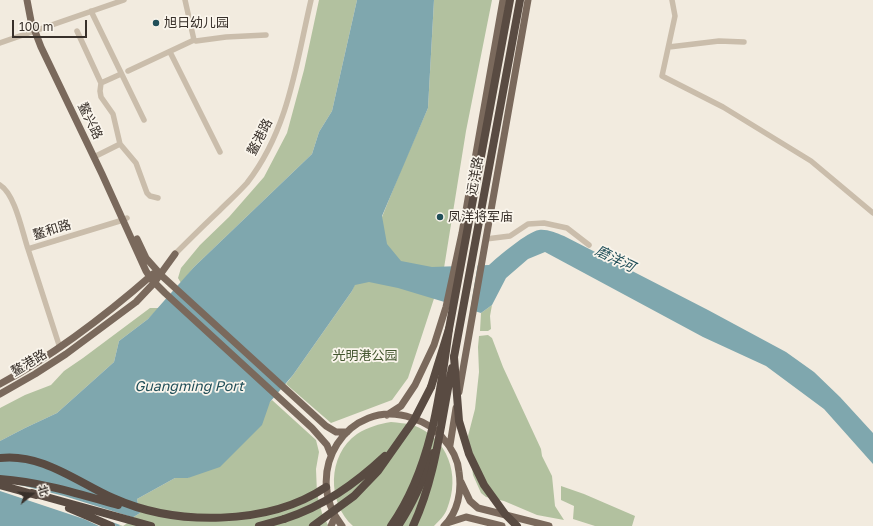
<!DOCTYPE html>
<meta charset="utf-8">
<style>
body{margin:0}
#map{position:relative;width:873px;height:526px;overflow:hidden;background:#f2ebdf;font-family:"Golos Text","Noto Sans SC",sans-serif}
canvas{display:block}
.north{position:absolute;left:12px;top:474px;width:40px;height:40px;-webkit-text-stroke:3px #faf5ec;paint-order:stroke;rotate:73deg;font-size:11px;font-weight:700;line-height:16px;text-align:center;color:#38302a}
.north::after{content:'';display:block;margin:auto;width:14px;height:18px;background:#38302a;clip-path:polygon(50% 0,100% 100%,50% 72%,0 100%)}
.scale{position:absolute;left:12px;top:20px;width:75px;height:18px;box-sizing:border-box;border:2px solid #38302a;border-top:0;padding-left:5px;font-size:12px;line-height:14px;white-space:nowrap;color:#38302a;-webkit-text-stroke:3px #faf5ec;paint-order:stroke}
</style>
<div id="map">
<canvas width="873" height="526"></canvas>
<div class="north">北</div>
<div class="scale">100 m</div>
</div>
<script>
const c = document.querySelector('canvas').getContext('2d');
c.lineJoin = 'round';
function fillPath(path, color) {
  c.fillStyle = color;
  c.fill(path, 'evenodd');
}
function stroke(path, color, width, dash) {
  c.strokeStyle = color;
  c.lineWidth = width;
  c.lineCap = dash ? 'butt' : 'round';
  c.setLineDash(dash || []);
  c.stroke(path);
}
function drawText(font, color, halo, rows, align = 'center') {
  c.font = font + ' "Golos Text","Noto Sans SC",sans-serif';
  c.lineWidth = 3.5;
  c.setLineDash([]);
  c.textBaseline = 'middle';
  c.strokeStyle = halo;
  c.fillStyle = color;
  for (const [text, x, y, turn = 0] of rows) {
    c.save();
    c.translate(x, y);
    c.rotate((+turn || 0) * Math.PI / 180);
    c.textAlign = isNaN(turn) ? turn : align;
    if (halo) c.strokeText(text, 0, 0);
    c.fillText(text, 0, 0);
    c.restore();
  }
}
fillPath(new Path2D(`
 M319,0H357L332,111L319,132L312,154L194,267L181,283L178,278L181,268L200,245L229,217L264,177L287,133L304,70Z
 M434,0H492L466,131L444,268L408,378L392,400L331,423L286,384L293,375L352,291L403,165L428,108Z
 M492,305L490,316L491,329L488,331H480L481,313Z
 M150,308H159L148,319L119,341L114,362L57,413L25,428L0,441V408L25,395L51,385L64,371L83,358Z
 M488,335L492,338L503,367L541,449L542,456L552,476L555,506L564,520L537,515L504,501L486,497L481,493L473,475L468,436L475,409L479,372L478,347L479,336Z
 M272,400L316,440L319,452L316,469L317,494L322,513L328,525L327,526H119L140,513L137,499L175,478H188Z
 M391,422C398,423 406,423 413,425C448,438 461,475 447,509C445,515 439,521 434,526H353C327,503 327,455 357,434C368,427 379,424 391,422Z
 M561,486L584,494L635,516L632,526H595L573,519L574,506L561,500Z`), '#b2c19f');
fillPath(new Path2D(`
 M357,0H434L428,108L382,216L387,244L401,261L432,267L489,265C499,256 527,232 539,230C547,229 556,233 564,236L708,310L786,352L814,372L840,397L873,433V464L824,409L766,366L703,337L545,252L528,259L506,278L492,305L481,313L398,288L369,282L355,285L352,291L293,375L270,402L262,425L220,467L188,478H175L137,499L140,513L119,526H0V441L25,428L57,413L114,362L119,341L148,319L194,267L312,154L319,132L332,111Z`), '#7fa7ae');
fillPath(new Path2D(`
 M478,263L470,312L451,306L459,264Z
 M0,480L64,496L135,518L123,526L112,522L110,523L116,526H99L84,519L0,491Z`), '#f2ebdf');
stroke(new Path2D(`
 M185,0L194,40
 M672,0L675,16L662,76L723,107L811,161L873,213
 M91,11L144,120
 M77,31L101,83L100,91L101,97L113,114L120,144L136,163L147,193L150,196L158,198
 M0,43L124,0
 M669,47L719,41L744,42
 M170,52L220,152
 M128,71L194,40L196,41L226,37L266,35
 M101,83L121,74
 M94,157L120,144
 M0,185C15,194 22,231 28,249L123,220L127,218
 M486,239L510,236L528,224L544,223L567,228L589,245
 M28,249L60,348
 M175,254C190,239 204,225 219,211C228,202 238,193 247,183C289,129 296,64 311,0`), '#cabdab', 5.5);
stroke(new Path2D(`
 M27,0L31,21L41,47L102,174L146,271L152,280L165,293L312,428L327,445L331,455
 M137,239L146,258L162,276L326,426L336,432H347
 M0,384C56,354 105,316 153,274
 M459,392L528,0
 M0,394L35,374L66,354L136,302L154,283L175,254
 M387,415L401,406L415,385L434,345L446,307L462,233L503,0
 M450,445L456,408
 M461,482L470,501L478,508L549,526
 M447,523L466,517L502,526
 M331,526L335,517
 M342,526C300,473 348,396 412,418C424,422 434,427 442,437C451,447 458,458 459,472C462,491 458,512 444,526`), '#7a695c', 7);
stroke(new Path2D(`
 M454,357L520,0
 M431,387L449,329L510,0
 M0,458C42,453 77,482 113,498C175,526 268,526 326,487
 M0,479C41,482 79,494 118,505
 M0,485L36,495
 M32,493L151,526
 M69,508L111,526
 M259,526L284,519
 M398,526C413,504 424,478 433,453`), '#594b42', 8);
stroke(new Path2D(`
 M454,357L459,421L469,454L484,485L505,514L517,526
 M284,519C324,506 355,484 385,456
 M313,526L354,496L378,471L414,420L431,387
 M391,526C431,469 440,396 449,329
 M413,526C436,477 441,420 452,368`), '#594b42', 8);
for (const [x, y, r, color] of [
 [156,23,4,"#214f59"],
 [440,217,4,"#214f59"]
]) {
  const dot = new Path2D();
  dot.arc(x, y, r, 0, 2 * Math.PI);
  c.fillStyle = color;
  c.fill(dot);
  stroke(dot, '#faf5ec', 1.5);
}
drawText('13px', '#38302a', '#faf5ec', [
 ["旭日幼儿园",164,23],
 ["凤洋将军庙",448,217]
], 'left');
drawText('13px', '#38302a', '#faf5ec', [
 ["鳌兴路",90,121,64],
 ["鳌港路",260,137,-63],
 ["远洋路",475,176,-80],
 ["鳌和路",52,230,-17],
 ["鳌港路",29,363,-31]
]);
drawText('13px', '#43562f', '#faf5ec', [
 ["光明港公园",365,356]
]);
drawText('italic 14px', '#214f59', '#faf5ec', [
 ["磨洋河",615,259,26],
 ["Guangming Port",189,387]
]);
</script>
